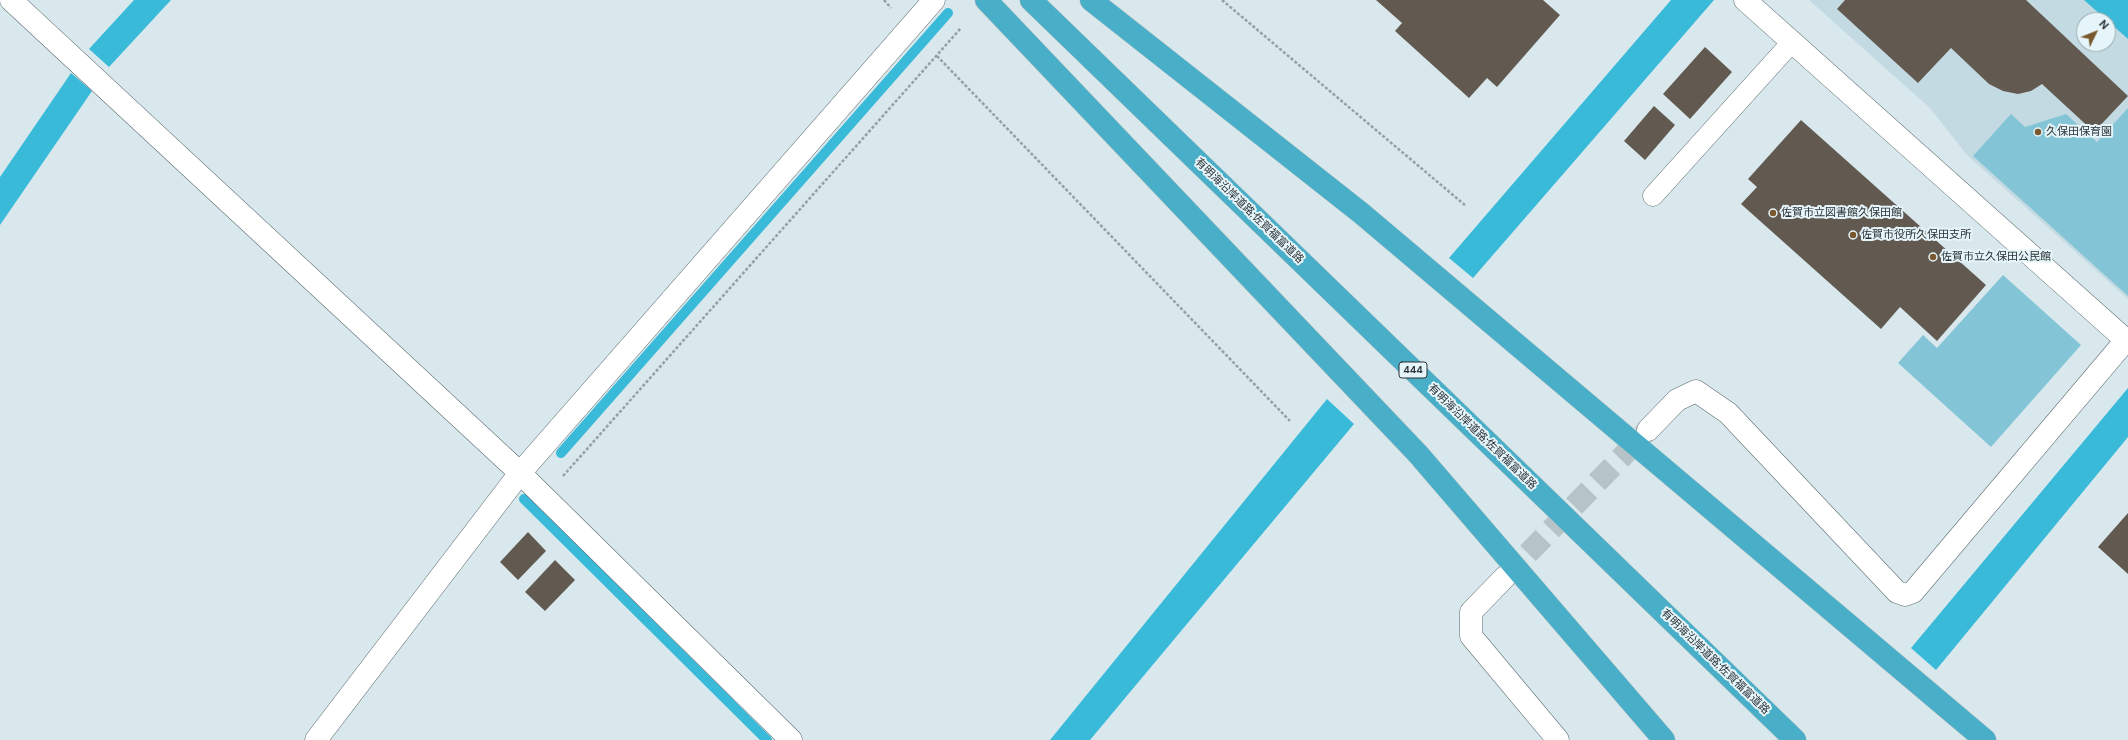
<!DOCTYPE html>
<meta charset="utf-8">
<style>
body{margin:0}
#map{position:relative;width:2128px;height:740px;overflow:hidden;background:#d8e8ed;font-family:"DM Sans",sans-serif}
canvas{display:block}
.north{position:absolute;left:2076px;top:12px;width:40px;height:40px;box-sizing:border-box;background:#e5f5fa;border:1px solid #9ba7ab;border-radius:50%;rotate:47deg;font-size:11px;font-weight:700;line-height:16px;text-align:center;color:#2d3335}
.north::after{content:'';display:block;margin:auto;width:14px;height:18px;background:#7a582f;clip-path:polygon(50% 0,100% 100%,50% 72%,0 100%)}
</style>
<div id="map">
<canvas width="2128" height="740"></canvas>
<div class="north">N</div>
</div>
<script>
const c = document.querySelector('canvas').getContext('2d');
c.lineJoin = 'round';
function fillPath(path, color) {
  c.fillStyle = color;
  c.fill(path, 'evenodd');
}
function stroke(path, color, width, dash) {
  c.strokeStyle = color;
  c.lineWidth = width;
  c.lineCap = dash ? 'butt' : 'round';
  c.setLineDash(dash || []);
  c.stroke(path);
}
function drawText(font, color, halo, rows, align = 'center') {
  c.font = font + ' "DM Sans","Noto Sans JP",sans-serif';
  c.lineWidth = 4;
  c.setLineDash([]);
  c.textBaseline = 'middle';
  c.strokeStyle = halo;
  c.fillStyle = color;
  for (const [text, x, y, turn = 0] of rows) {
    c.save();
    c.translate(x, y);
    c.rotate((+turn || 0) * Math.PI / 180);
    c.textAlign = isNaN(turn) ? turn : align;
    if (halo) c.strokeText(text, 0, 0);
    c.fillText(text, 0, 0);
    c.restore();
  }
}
fillPath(new Path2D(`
 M1809,0H2128V299L1967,155L1930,108ZM2084,20H2108V44H2084Z`), '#c3dae2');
fillPath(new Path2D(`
 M2128,108V296L1973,156L2011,114L2025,127L2066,114L2097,142Z
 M2003,275L2081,345L1991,447L1898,363L1923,335L1937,348Z`), '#83c5d7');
fillPath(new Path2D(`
 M134,0H171L109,67L89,49Z
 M1671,0H1714L1473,278L1449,258Z
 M2084,0H2128V39Z
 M71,73L92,91L0,225V177Z
 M2128,388V437L1936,670L1911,648Z
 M1327,399L1354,424L1090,740H1050Z`), '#3abad9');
stroke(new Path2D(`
 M561,453L948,13
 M524,499L767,740`), '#3abad9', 10);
fillPath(new Path2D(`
 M1376,0H1543L1560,15L1497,87L1487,78L1469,98L1395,31L1402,23Z
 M1845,0H2026L2128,96L2094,132L2042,84L2031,91L2018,94L2003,91L1989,84L1951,48L1918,83L1837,9Z
 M1705,47L1732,72L1690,119L1663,94Z
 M1654,106L1675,125L1645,160L1624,141Z
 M1801,120L1986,285L1937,341L1900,307L1881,329L1741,204L1757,187L1748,179Z
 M2128,513V574L2098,547Z
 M528,532L546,551L518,580L500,562Z
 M555,560L575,580L545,611L525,592Z`), '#625a51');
stroke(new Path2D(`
 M1505,577L1647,431`), '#b6c4c8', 22, [22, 11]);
const service = new Path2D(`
 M1653,196L1792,42`);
const minor = new Path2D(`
 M11,0L520,473L791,740
 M1745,0L2128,342
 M1648,430L1677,400L1696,391L1728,413L1897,592L1905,595L1913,592L2126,340
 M1505,577L1471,612V636L1558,740
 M316,740L520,473L934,0`);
const motorway = new Path2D(`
 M986,0L1418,454L1664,740
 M1031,0L1795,740
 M1091,0L1361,213L1985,740`);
stroke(service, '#5d6b6f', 21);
stroke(minor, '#5d6b6f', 23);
stroke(motorway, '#c4c6c6', 23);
stroke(new Path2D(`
 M884,0L891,8
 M1222,0L1466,206
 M937,56L1290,421
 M563,476L961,28`), '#94a0a3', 2.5, [3, 2]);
stroke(service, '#fff', 20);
stroke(minor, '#fff', 22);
stroke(motorway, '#49aec8', 22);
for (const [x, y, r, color] of [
 [2038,132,4,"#7a582f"],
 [1773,213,4,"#7a582f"],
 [1853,235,4,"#7a582f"],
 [1933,257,4,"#7a582f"]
]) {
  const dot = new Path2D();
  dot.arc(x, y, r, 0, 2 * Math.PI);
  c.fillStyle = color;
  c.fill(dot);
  stroke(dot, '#e5f5fa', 1.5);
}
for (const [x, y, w] of [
 [1413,370,28]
]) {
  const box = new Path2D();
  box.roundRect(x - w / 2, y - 8, w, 16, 3);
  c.fillStyle = '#e5f5fa';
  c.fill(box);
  stroke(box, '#2d3335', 1);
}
drawText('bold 10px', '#2d3335', null, [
 ["444",1413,370]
]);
drawText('11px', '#2d3335', '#e5f5fa', [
 ["久保田保育園",2046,132],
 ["佐賀市立図書館久保田館",1781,213],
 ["佐賀市役所久保田支所",1861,235],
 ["佐賀市立久保田公民館",1941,257]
], 'left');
drawText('11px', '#2d3335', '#e5f5fa', [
 ["有明海沿岸道路;佐賀福富道路",1249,211,44],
 ["有明海沿岸道路;佐賀福富道路",1482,437,44],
 ["有明海沿岸道路;佐賀福富道路",1715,662,44]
]);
</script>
